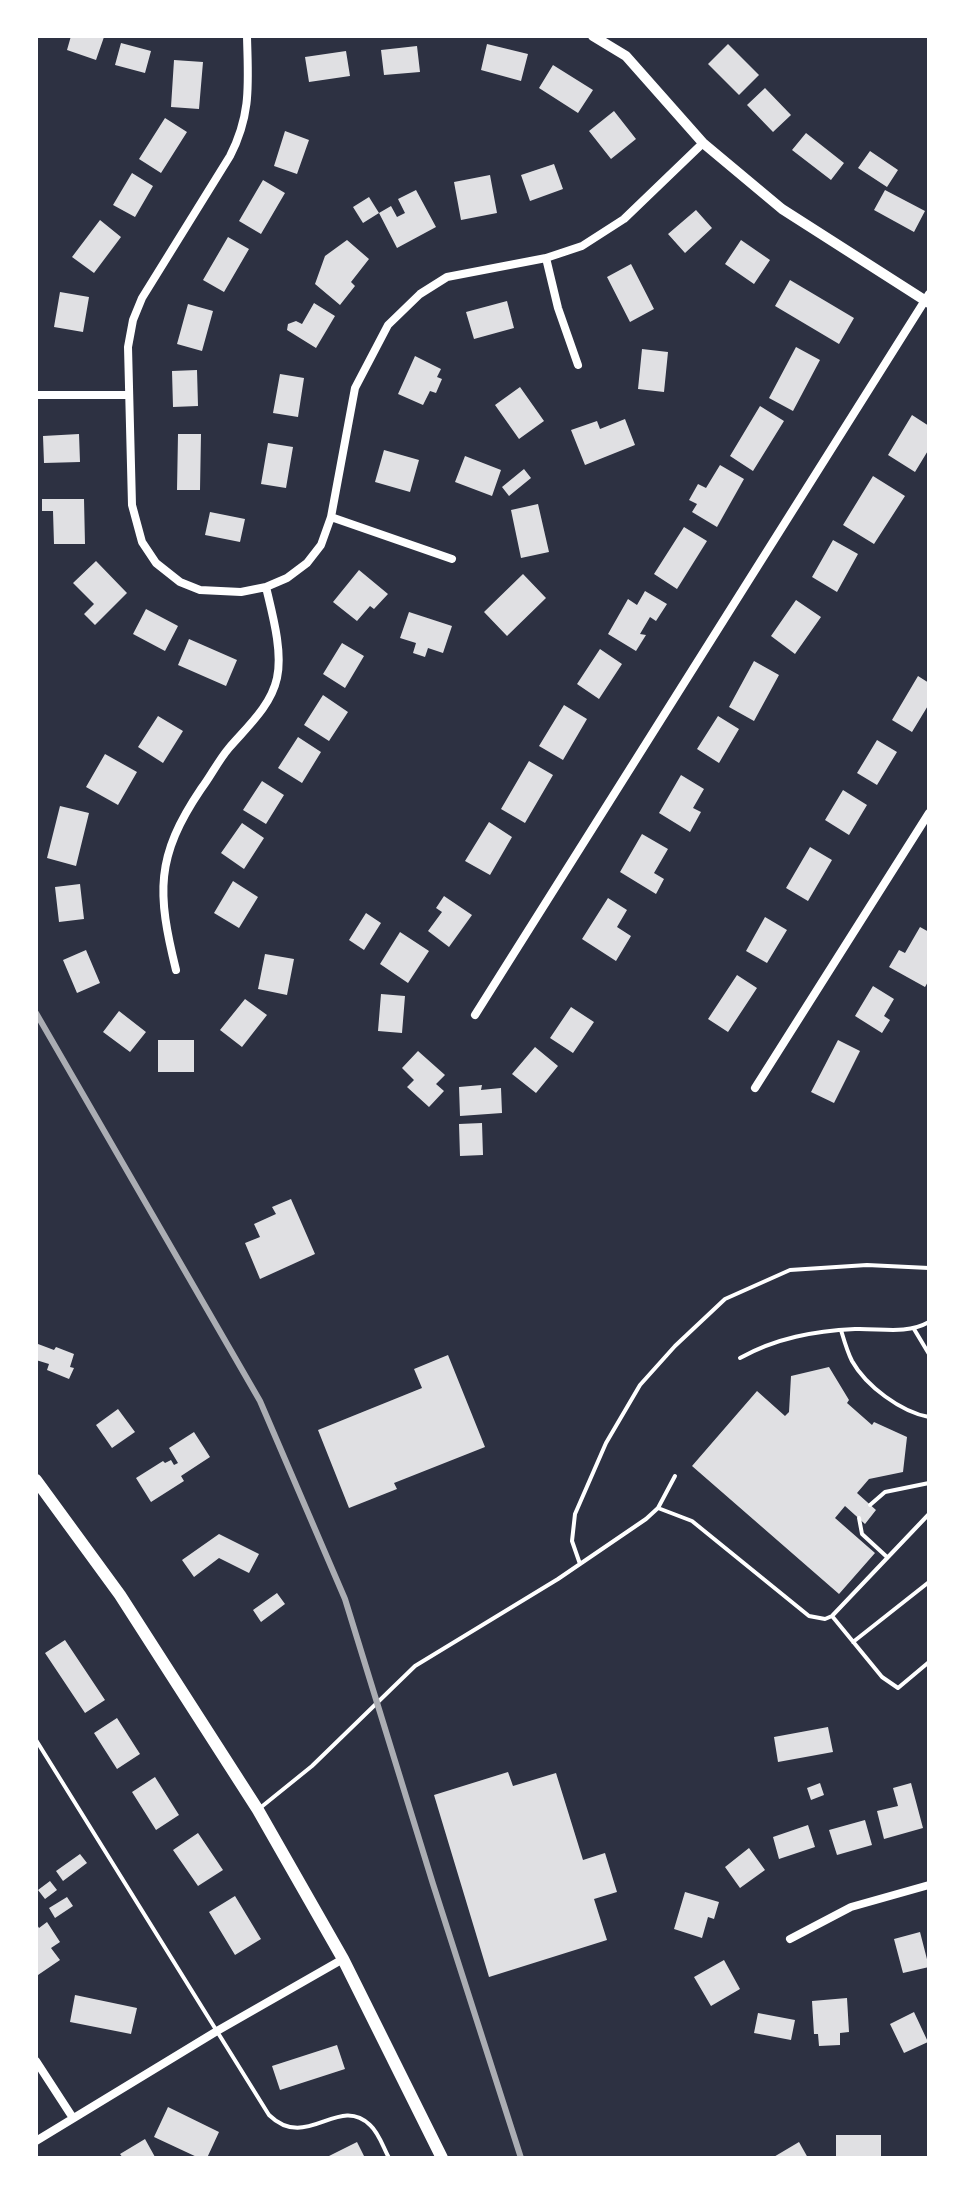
<!DOCTYPE html>
<style>
body{margin:0}
#map{position:relative;width:965px;height:2194px;overflow:hidden;background:#2d3142;font-family:"Noto Serif",serif}
canvas{display:block}
.frame{position:absolute;inset:0;border:38px solid #fff;pointer-events:none}
</style>
<div id="map">
<canvas width="965" height="2194"></canvas>
<div class="frame"></div>
</div>
<script>
const c = document.querySelector('canvas').getContext('2d');
c.lineJoin = 'round';
function fillPath(path, color) {
  c.fillStyle = color;
  c.fill(path, 'evenodd');
}
function stroke(path, color, width, dash) {
  c.strokeStyle = color;
  c.lineWidth = width;
  c.lineCap = dash ? 'butt' : 'round';
  c.setLineDash(dash || []);
  c.stroke(path);
}
fillPath(new Path2D(`
 M71,36L104,37L96,60L67,50Z
 M121,43L151,51L145,73L115,65Z
 M487,44L528,54L521,81L481,70Z
 M728,44L759,75L739,95L708,64Z
 M417,46L420,72L384,75L381,50Z
 M346,51L350,76L309,82L305,57Z
 M174,60L203,62L199,109L171,107Z
 M553,65L593,90L578,113L539,88Z
 M765,88L791,115L773,132L747,105Z
 M614,111L636,139L611,159L589,131Z
 M165,118L187,132L161,173L139,159Z
 M285,131L309,140L297,174L274,166Z
 M806,133L844,163L831,180L792,150Z
 M870,151L898,170L887,187L858,168Z
 M554,164L563,189L530,201L521,175Z
 M132,173L153,186L135,217L113,205Z
 M490,175L497,213L461,220L454,182Z
 M263,180L285,193L261,234L239,221Z
 M416,190L436,227L397,248L379,213L363,223L353,207L369,197L379,213L391,206L397,217L405,213L398,199Z
 M885,190L925,211L914,232L874,210Z
 M696,210L712,228L685,253L668,234Z
 M100,220L121,237L94,273L72,257Z
 M228,237L249,249L224,292L203,280Z
 M347,240L369,259L351,282L355,286L340,305L315,284L325,256Z
 M741,240L770,260L754,284L725,264Z
 M631,264L654,309L630,322L607,277Z
 M790,280L854,318L839,344L775,306Z
 M60,292L89,297L83,332L54,327Z
 M507,301L514,328L474,339L466,312Z
 M314,303L335,316L316,348L287,330L288,324L296,321L302,324Z
 M188,304L213,311L202,351L177,344Z
 M796,347L820,360L793,411L769,398Z
 M642,349L668,352L664,392L638,389Z
 M415,356L441,369L437,377L442,379L436,393L430,391L423,405L398,394Z
 M197,370L198,406L173,407L172,371Z
 M280,374L304,378L298,417L273,413Z
 M520,387L544,421L519,439L495,405Z
 M760,406L784,421L753,471L730,456Z
 M912,415L929,426V449L915,472L888,455Z
 M625,419L635,445L585,465L571,430L597,421L600,429Z
 M79,434L80,462L44,463L43,436Z
 M178,434H201L200,490H177Z
 M268,443L293,447L286,488L261,484Z
 M384,450L419,460L410,492L375,482Z
 M465,456L501,470L492,496L455,482Z
 M720,465L744,479L717,527L692,512L697,504L689,500L698,484L706,488Z
 M524,469L531,478L509,496L502,487Z
 M873,476L905,496L874,544L843,525Z
 M42,499H84L85,544H54L53,511H42Z
 M538,504L549,552L521,558L511,510Z
 M210,512L245,519L240,542L205,535Z
 M684,527L707,541L677,589L654,574Z
 M833,540L858,554L837,592L812,577Z
 M96,561L127,593L95,625L84,614L94,604L73,583Z
 M359,570L388,594L374,609L370,606L357,621L333,602Z
 M523,574L546,598L507,636L484,612Z
 M645,591L667,604L656,621L650,617L640,634L646,635L636,651L608,634L628,599L637,605Z
 M796,600L821,617L795,654L771,636Z
 M146,609L178,626L165,651L133,634Z
 M409,612L452,626L443,653L428,648L425,657L413,653L416,643L400,638Z
 M189,639L237,660L226,686L178,665Z
 M342,643L364,656L345,688L323,674Z
 M600,649L622,664L599,699L577,684Z
 M754,661L779,675L754,721L729,707Z
 M918,676L929,683V704L912,732L892,720Z
 M323,695L348,712L329,741L304,725Z
 M564,705L587,719L563,760L539,746Z
 M158,716L183,731L163,763L138,747Z
 M718,716L739,729L719,763L697,749Z
 M298,737L321,752L302,783L278,768Z
 M877,740L897,752L877,785L857,773Z
 M105,754L137,772L118,805L86,787Z
 M529,761L553,775L525,823L501,809Z
 M681,775L704,789L693,808L701,812L690,832L659,813Z
 M262,781L284,795L266,824L243,810Z
 M843,790L867,805L849,835L825,820Z
 M60,806L89,813L76,866L47,858Z
 M489,822L512,837L490,875L465,861Z
 M242,823L264,838L244,869L221,853Z
 M642,834L668,849L654,873L664,879L656,894L620,872Z
 M810,847L832,860L808,901L786,888Z
 M233,881L258,897L239,928L214,913Z
 M80,884L84,919L59,922L55,887Z
 M444,896L472,915L449,947L428,931L442,912L436,908Z
 M608,898L627,910L617,927L631,936L616,961L582,939Z
 M366,913L381,923L364,950L349,940Z
 M765,917L787,930L767,963L746,951Z
 M920,927L929,932V980L925,987L889,967L899,950L905,953Z
 M400,932L429,951L408,983L380,964Z
 M86,950L100,983L77,993L63,960Z
 M265,954L294,959L287,995L258,989Z
 M737,975L757,988L728,1032L708,1019Z
 M873,986L894,999L884,1016L890,1020L882,1033L855,1016Z
 M381,994L405,996L402,1033L378,1031Z
 M245,999L267,1015L242,1047L220,1030Z
 M571,1007L594,1022L573,1053L550,1038Z
 M119,1011L146,1032L130,1052L103,1032Z
 M158,1040H194V1072H158Z
 M838,1040L860,1051L834,1103L811,1092Z
 M535,1047L558,1066L536,1093L512,1074Z
 M418,1051L445,1075L436,1084L444,1091L429,1107L407,1087L414,1080L402,1068Z
 M482,1085L481,1090L501,1088L502,1113L460,1116L459,1087Z
 M482,1123L483,1155L460,1156L459,1124Z
 M291,1199L315,1254L260,1279L245,1243L260,1237L254,1224L276,1214L272,1207Z
 M38,1344L54,1350L56,1347L74,1354L70,1367L74,1368L69,1379L47,1370L49,1364L36,1360Z
 M448,1355L485,1447L394,1483L397,1489L349,1508L318,1430L422,1388L414,1369Z
 M829,1367L849,1400L847,1403L872,1425L874,1422L907,1437L903,1472L869,1479L857,1493L876,1510L865,1524L845,1506L835,1518L875,1553L839,1594L692,1466L757,1391L785,1416L789,1412L791,1376Z
 M118,1409L135,1432L112,1448L96,1425Z
 M194,1432L210,1457L181,1476L184,1481L151,1502L136,1478L163,1461L165,1463L171,1460L174,1465L178,1463L169,1448Z
 M219,1534L259,1554L249,1573L219,1558L194,1577L182,1560Z
 M277,1593L285,1604L261,1622L253,1610Z
 M65,1640L105,1700L85,1713L45,1653Z
 M117,1718L140,1754L117,1769L94,1733Z
 M828,1727L833,1752L778,1762L774,1737Z
 M508,1772L513,1786L556,1773L583,1860L605,1853L617,1892L594,1899L607,1940L489,1977L434,1795Z
 M155,1777L179,1815L156,1830L132,1792Z
 M820,1783L824,1795L811,1800L807,1788Z
 M911,1783L923,1828L884,1839L877,1811L898,1806L893,1788Z
 M865,1820L872,1845L837,1855L829,1830Z
 M808,1825L815,1847L779,1859L773,1837Z
 M198,1833L223,1870L198,1886L173,1850Z
 M749,1848L765,1870L740,1888L725,1867Z
 M80,1854L87,1863L63,1881L56,1871Z
 M50,1881L57,1890L45,1899L38,1890Z
 M685,1892L719,1902L714,1919L708,1917L702,1938L674,1929Z
 M235,1896L261,1939L235,1955L209,1912Z
 M67,1897L73,1906L55,1918L49,1908Z
 M47,1922L60,1942L51,1948L60,1960L38,1975L36,1972V1923L39,1928Z
 M920,1932L929,1967L903,1973L894,1939Z
 M724,1960L740,1989L711,2006L694,1977Z
 M75,1995L137,2008L131,2034L70,2022Z
 M847,1998L849,2032L840,2033V2045L819,2046L818,2034H814L812,2001Z
 M914,2012L928,2042L904,2053L890,2024Z
 M758,2013L795,2020L791,2040L754,2033Z
 M337,2045L345,2069L280,2090L272,2066Z
 M168,2107L219,2132L207,2158H199L154,2137Z
 M836,2135H881V2158H836Z
 M145,2139L155,2157L123,2158L120,2154Z
 M357,2142L365,2158H330L329,2156Z
 M799,2142L808,2158H772Z`), '#e0e0e3');
stroke(new Path2D(`
 M914,1329L929,1354
 M841,1330C844,1340 847,1351 852,1361C866,1386 901,1412 929,1417
 M740,1358C776,1338 814,1331 855,1329C880,1328 906,1335 929,1322
 M870,1505L885,1492L929,1483
 M658,1508L692,1521L809,1616L825,1619L832,1616L929,1514
 M859,1518L862,1534L887,1557
 M580,1564L572,1541L575,1514L606,1443L640,1385L675,1346L725,1299L790,1270L867,1265L929,1268
 M832,1616L882,1677L898,1688L929,1662
 M853,1642L929,1582
 M36,1740L269,2115C307,2152 338,2094 370,2125C379,2133 383,2147 389,2158
 M260,1808L312,1766L415,1666L558,1579L646,1519L658,1508L675,1476`), '#fff', 4);
stroke(new Path2D(`
 M247,36C248,82 252,113 230,156L142,298L133,320L128,347L132,505L142,542L156,563L180,582L200,590L241,592L266,587L287,578L307,563L321,545L331,517L355,388L388,325L420,294L447,277L546,258L582,246L624,219L703,143
 M546,258L558,308L578,365
 M36,395H129
 M331,517L452,559
 M176,970C157,893 155,857 201,789C211,776 218,761 229,748C247,727 271,706 277,678C283,651 272,613 266,587
 M475,1015L929,294
 M755,1088L929,813
 M790,1939L851,1907L929,1885
 M36,2061L73,2118
 M36,2141L217,2031L343,1959`), '#fff', 8);
stroke(new Path2D(`
 M593,36L626,56L703,143L782,209L929,303`), '#fff', 10);
stroke(new Path2D(`
 M36,1480L120,1595L258,1810L343,1959L442,2158`), '#fff', 12);
stroke(new Path2D(`
 M36,1013L260,1401L345,1599L433,1884L521,2158`), '#abadb3', 6);
</script>
